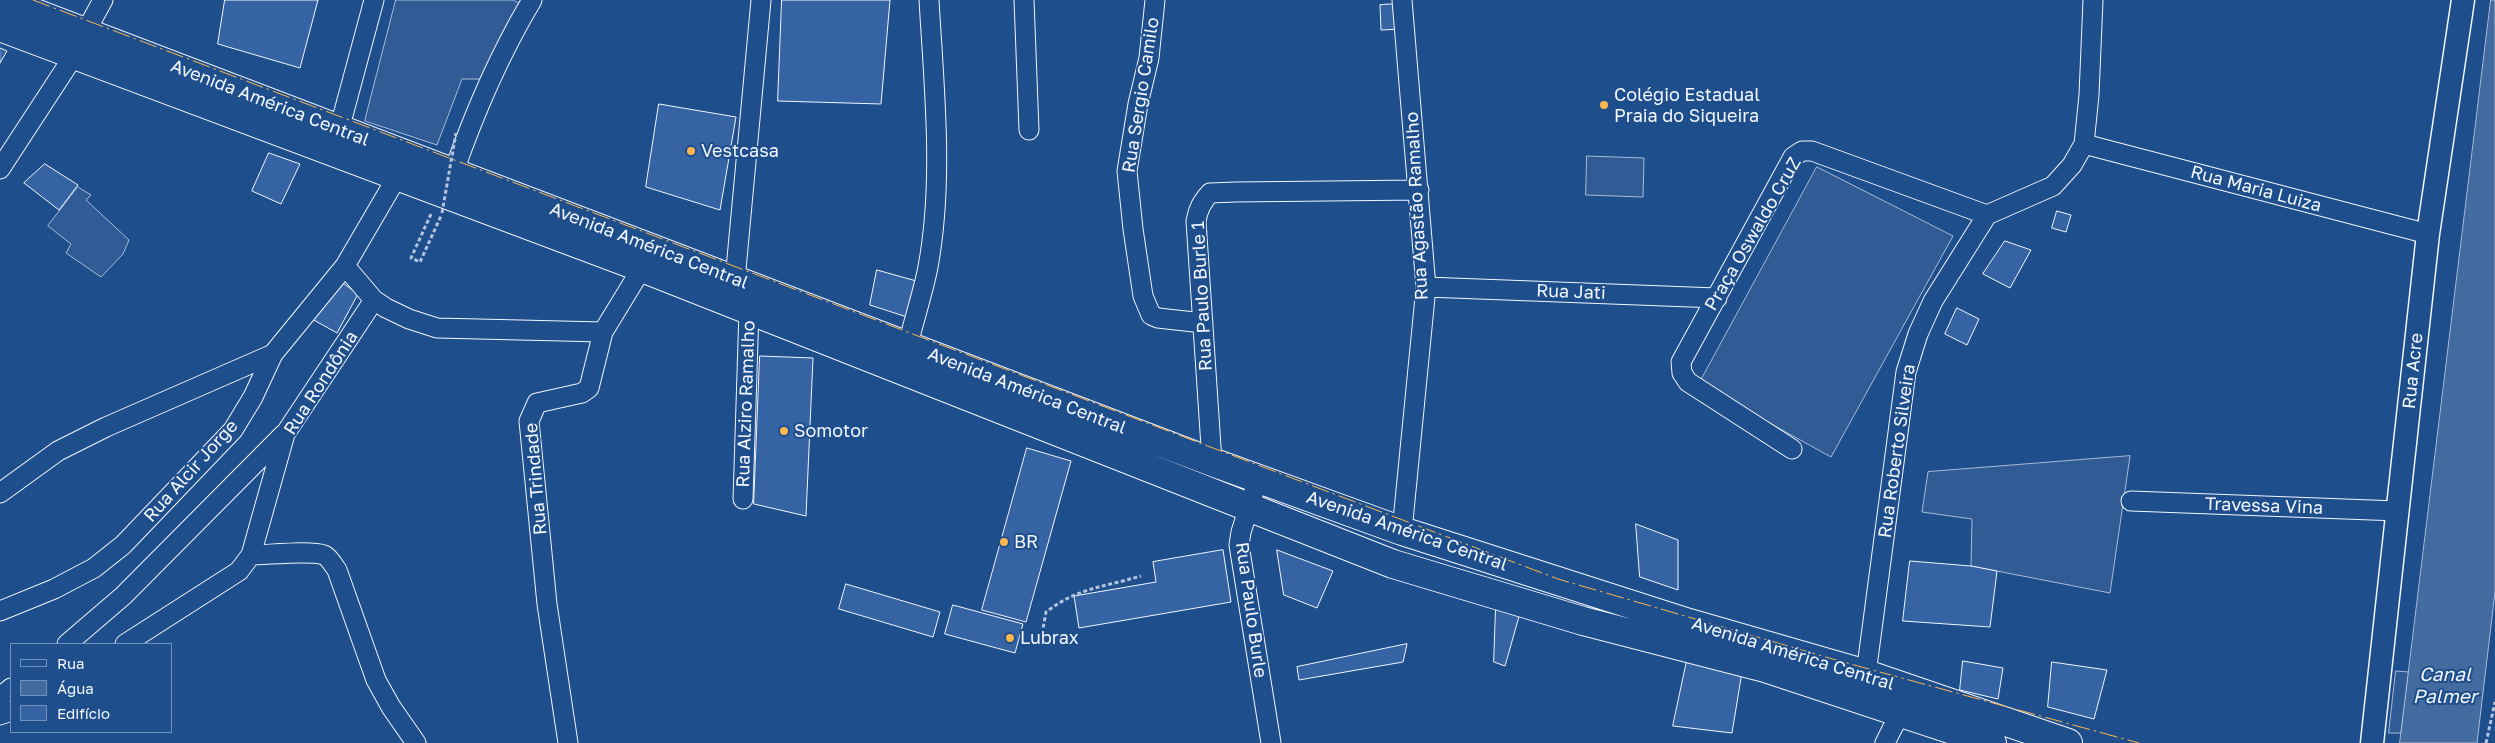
<!DOCTYPE html>
<meta charset="utf-8">
<style>
body{margin:0}
#map{position:relative;width:2495px;height:743px;overflow:hidden;background:#1f4e8c;font-family:"Golos Text",sans-serif}
canvas{display:block}
.legend{position:absolute;left:10px;top:643px;width:162px;height:90px;box-sizing:border-box;background:#1f4e8c;border:1px solid #7391ba;margin:0;padding:6px 9px;list-style:none;font-size:15px;color:#f2f6ff}
.legend li{display:flex;align-items:center;gap:10px;height:25px}
.legend b{width:25px;border:1px solid #7391ba}
</style>
<div id="map">
<canvas width="2495" height="743"></canvas>
<ul class="legend">
<li><b style="height:6px;background:#1f4e8c"></b>Rua</li>
<li><b style="height:14px;background:#446ba0"></b>Água</li>
<li><b style="height:14px;background:#3563a3"></b>Edifício</li>
</ul>
</div>
<script>
const c = document.querySelector('canvas').getContext('2d');
c.lineJoin = 'round';
function fillPath(path, color) {
  c.fillStyle = color;
  c.fill(path, 'evenodd');
}
function stroke(path, color, width, dash) {
  c.strokeStyle = color;
  c.lineWidth = width;
  c.lineCap = dash ? 'butt' : 'round';
  c.setLineDash(dash || []);
  c.stroke(path);
}
function drawText(font, color, halo, rows, align = 'center') {
  c.font = font + ' "Golos Text",sans-serif';
  c.lineWidth = 4;
  c.setLineDash([]);
  c.textBaseline = 'middle';
  c.strokeStyle = halo;
  c.fillStyle = color;
  for (const [text, x, y, turn = 0] of rows) {
    c.save();
    c.translate(x, y);
    c.rotate((+turn || 0) * Math.PI / 180);
    c.textAlign = isNaN(turn) ? turn : align;
    if (halo) c.strokeText(text, 0, 0);
    c.fillText(text, 0, 0);
    c.restore();
  }
}
const built = new Path2D(`
 M396,0H513L523,5L485,79H462L437,145L365,121Z
 M1587,156L1644,158L1643,197L1586,195Z
 M1817,167L1953,236L1831,457L1699,384Z
 M78,187L91,195L86,200L129,240L123,254L101,277L66,253L71,244L48,226Z
 M2130,456L2110,593L1971,566L1972,519L1922,512L1928,472Z
 M2396,671L2409,672L2401,733H2389Z`);
fillPath(built, '#305b95');
stroke(built, '#a8bbd7', 1);
const water = new Path2D(`
 M2491,0H2495V592L2477,743H2400Z`);
fillPath(water, '#446ba0');
stroke(water, '#a8bbd7', 1);
const building = new Path2D(`
 M225,0H318L300,68L218,44Z
 M782,0H890L881,104L778,101Z
 M1398,4L1401,29L1381,30L1380,5Z
 M0,48L7,51L0,63Z
 M659,104L736,117L720,210L646,187Z
 M269,153L300,164L281,204L252,191Z
 M45,164L78,185L59,210L24,183Z
 M2057,211L2071,215L2066,232L2052,228Z
 M2005,241L2031,250L2010,288L1983,274Z
 M877,270L920,282L910,318L870,305Z
 M340,281L358,294L337,333L312,319Z
 M1957,308L1979,319L1967,345L1945,334Z
 M760,356L813,358L806,516L754,504Z
 M1027,448L1071,461L1026,622L982,610Z
 M1636,524L1678,540V590L1640,577Z
 M1223,550L1231,602L1079,628L1074,596L1156,582L1153,562Z
 M1277,550L1333,571L1317,608L1284,595Z
 M1910,561L1971,566L1997,571L1990,627L1903,621Z
 M846,584L940,612L933,637L839,609Z
 M953,605L1023,624L1015,653L945,634Z
 M1496,606L1520,613L1505,666L1494,662Z
 M1407,644L1403,662L1299,680L1297,667Z
 M1688,656L1742,672L1732,733L1673,726Z
 M1963,661L2003,668L1998,699L1960,690Z
 M2052,662L2107,670L2094,719L2048,707Z`);
fillPath(building, '#3563a3');
stroke(building, '#f2f6ff', 1);
const minor = new Path2D(`
 M1024,0L1029,130
 M1155,0L1149,58L1138,104L1127,171L1133,229L1143,296L1151,315L1158,318L1203,323
 M86,31L103,0
 M339,130L374,0
 M2084,144L2428,234
 M0,169L75,54
 M454,171C475,111 499,55 532,0
 M345,266L374,300L386,308L409,319L437,328L603,332
 M735,280L761,0
 M1426,287L1717,298
 M908,345C914,319 923,293 928,267C944,180 934,87 929,0
 M1792,449L1688,382L1682,373L1681,362L1793,157L1802,151H1812L1987,215
 M1212,462L1196,221C1198,209 1202,202 1210,193L1236,192L1419,190
 M1258,479L1241,532L1239,545L1271,743
 M0,493L58,451L106,427L273,354
 M743,499L749,310
 M2131,501L2398,511
 M1402,531L1426,287L1402,0
 M251,555C267,555 311,550 324,555C330,558 333,565 337,570L376,680L391,707L416,743
 M0,611L54,589L94,568L123,545L233,430L253,397L273,354L345,266L397,177
 M67,644L123,596L284,434
 M125,644L239,571L251,555L285,434L374,300
 M1866,674L1906,372L1918,334L1933,301L1987,215L2053,186L2072,165L2084,144L2089,95L2093,0
 M0,697L11,688
 M0,715L11,711
 M568,743L547,604L529,421L537,403L582,393L589,388L603,332L642,268
 M1885,743L1901,711`);
const tertiary = new Path2D(`
 M2372,743L2428,234L2463,0`);
const trunk = new Path2D(`
 M1,0L1212,462L1402,531L1689,623L1866,674L2068,743
 M0,27L642,268L1393,564L1583,621L1765,668L1992,743`);
stroke(minor, '#f2f6ff', 21);
stroke(tertiary, '#f2f6ff', 25);
stroke(trunk, '#f2f6ff', 30);
stroke(new Path2D(`
 M431,214L411,258L420,262L441,216
 M1042,634L1046,612C1077,588 1104,587 1141,576
 M2486,743L2495,702`), '#b3c4dc', 3, [4, 2.5]);
stroke(minor, '#1f4e8c', 19);
stroke(tertiary, '#1f4e8c', 22);
stroke(trunk, '#1f4e8c', 28);
stroke(new Path2D(`
 M442,213L456,133`), '#b3c4dc', 3, [4, 2.5]);
stroke(new Path2D(`
 M33,0L1558,579L1836,660L2139,743`), '#ffb74d', 1, [18, 4, 2.5, 4]);
for (const [x, y, r, color] of [
 [1604,105,5,"#ffb74d"],
 [691,151,5,"#ffb74d"],
 [784,431,5,"#ffb74d"],
 [1004,542,5,"#ffb74d"],
 [1010,638,5,"#ffb74d"]
]) {
  const dot = new Path2D();
  dot.arc(x, y, r, 0, 2 * Math.PI);
  c.fillStyle = color;
  c.fill(dot);
  stroke(dot, '#1f4e8c', 2);
}
drawText('18px', '#f2f6ff', '#1f4e8c', [
 ["Rua Sergio Camilo",1141,95,-81],
 ["Avenida América Central",270,103,21],
 ["Rua Maria Luiza",2256,189,15],
 ["Rua Agastão Ramalho",1417,206,-93],
 ["Praça Oswaldo CruZ",1753,234,-60],
 ["Avenida América Central",649,246,21],
 ["Rua Jati",1571,292,2],
 ["Rua Paulo Burle 1",1202,296,-93],
 ["Rua Acre",2413,371,-84],
 ["Rua Rondônia",321,383,-57],
 ["Avenida América Central",1027,391,21],
 ["Rua Alziro Ramalho",746,404,-88],
 ["Rua Roberto Silveira",1897,451,-82],
 ["Rua Alcir Jorge",191,471,-48],
 ["Rua Trindade",536,479,-95],
 ["Travessa Vina",2264,506,2],
 ["Avenida América Central",1407,531,19],
 ["Rua Paulo Burle",1251,610,82],
 ["Avenida América Central",1793,654,17]
]);
drawText('18px', '#f2f6ff', '#1f4e8c', [
 ["Colégio Estadual",1614,95],
 ["Praia do Siqueira",1614,116],
 ["Vestcasa",701,151],
 ["Somotor",794,431],
 ["BR",1014,542],
 ["Lubrax",1020,638]
], 'left');
drawText('italic 19px', '#f2f6ff', '#1f4e8c', [
 ["Canal",2445,675],
 ["Palmer",2445,697]
]);
</script>
